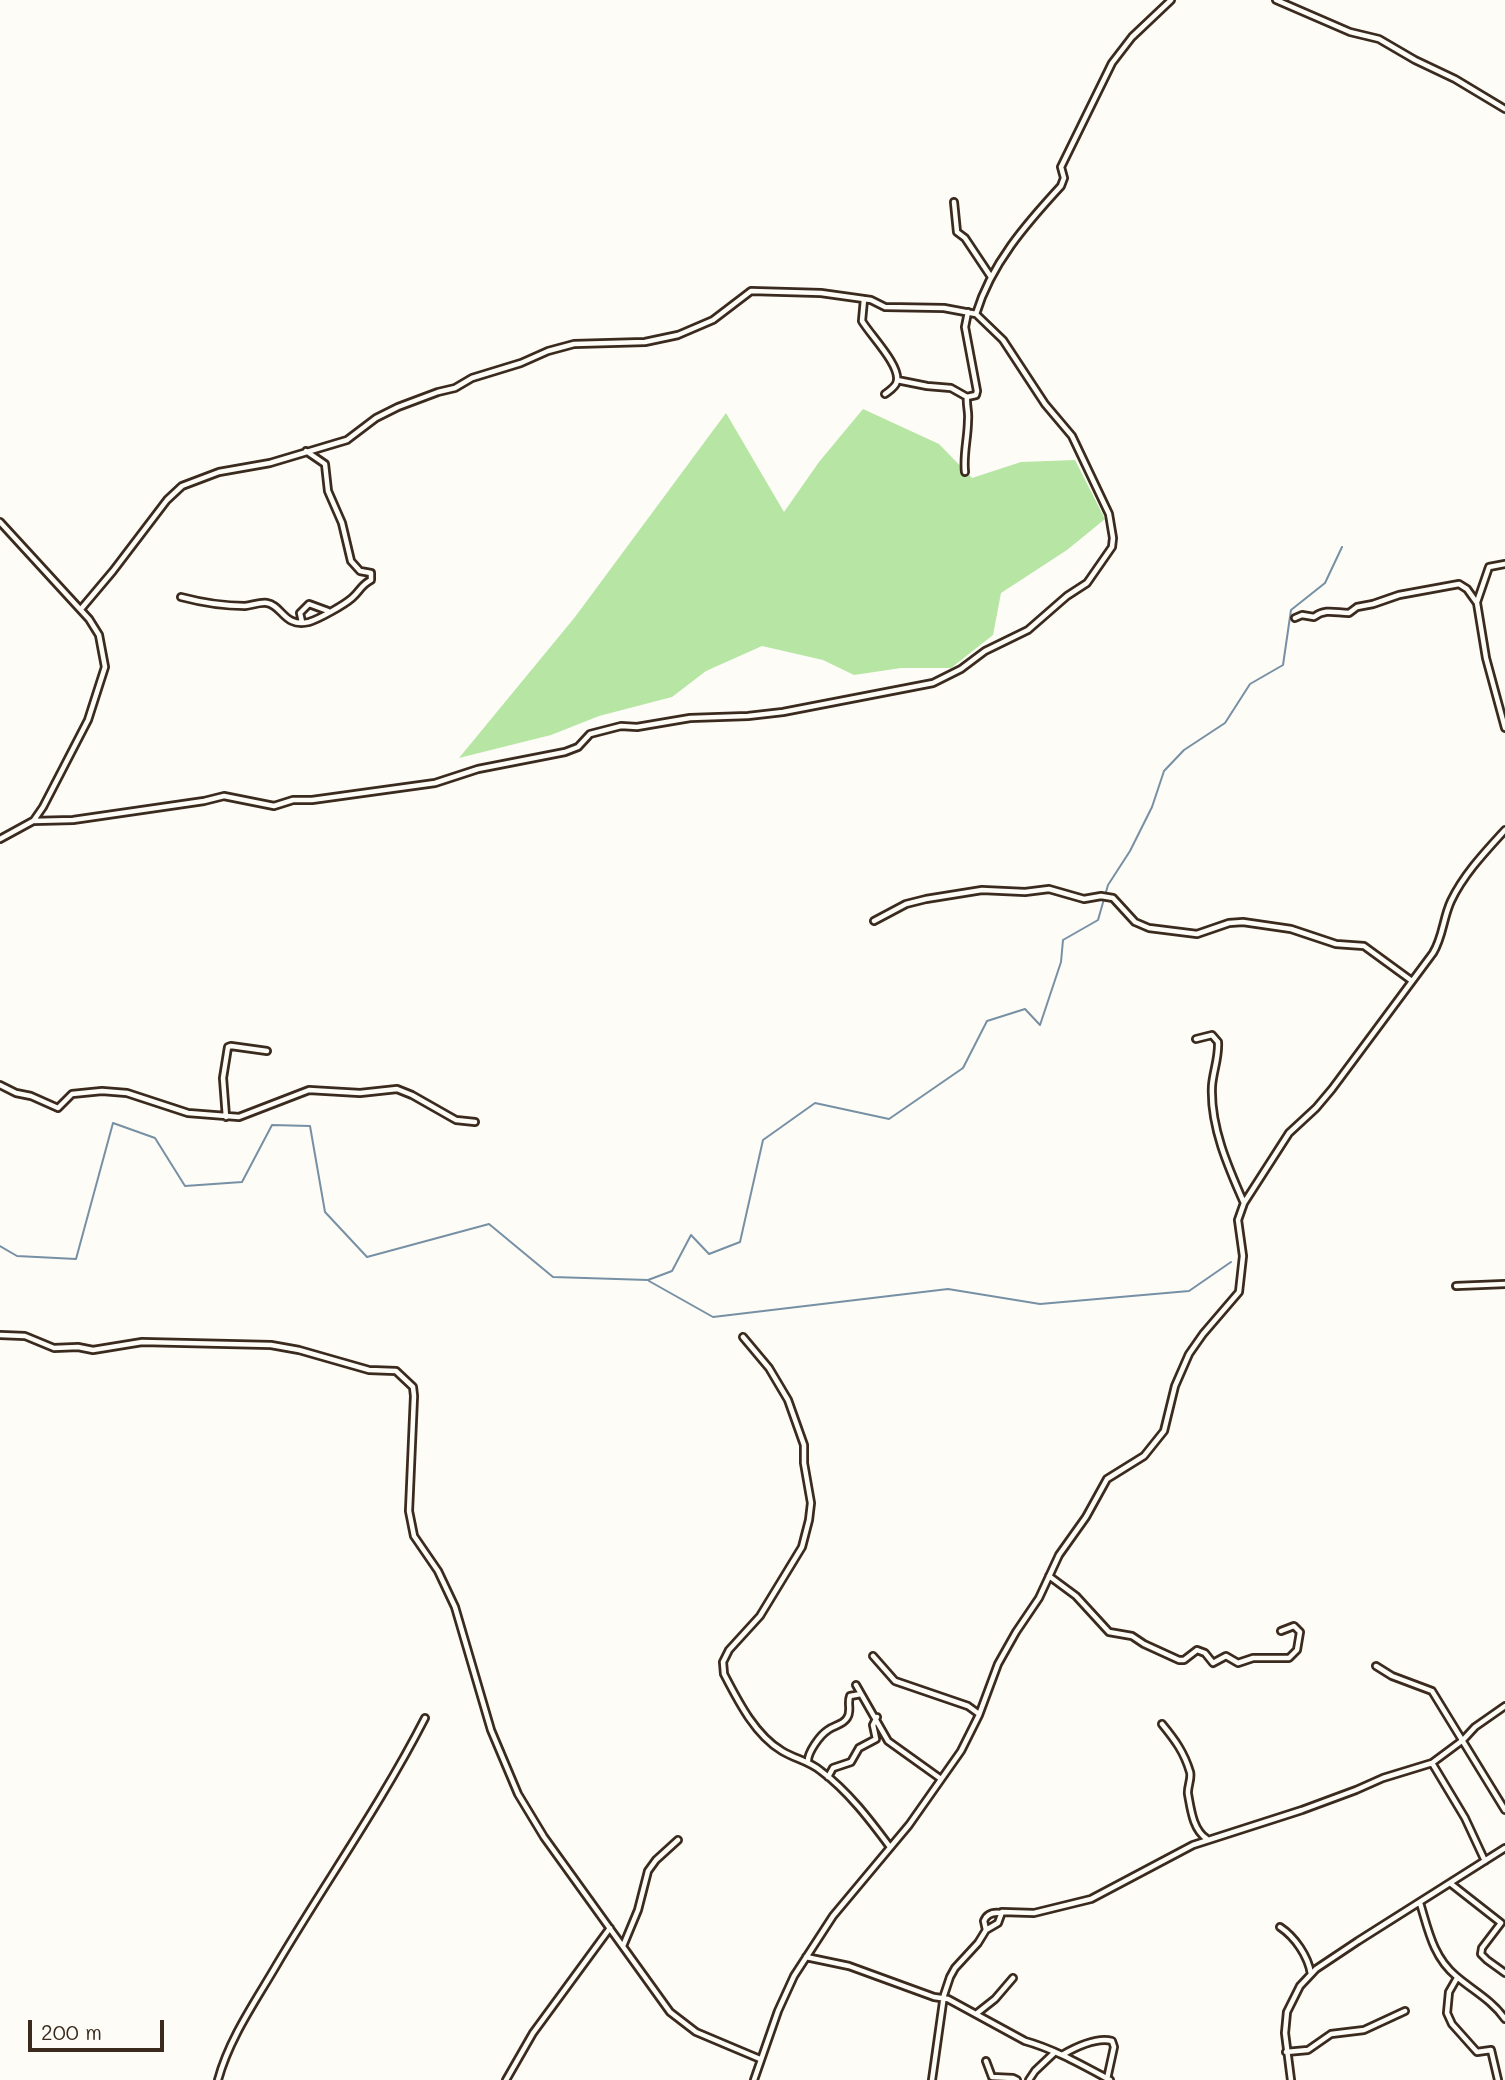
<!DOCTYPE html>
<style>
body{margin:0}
#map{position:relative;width:1505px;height:2080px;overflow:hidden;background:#fdfcf7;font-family:Mali,sans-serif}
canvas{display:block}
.scale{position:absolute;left:28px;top:2020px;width:136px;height:32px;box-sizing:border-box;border:4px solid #3b2a1e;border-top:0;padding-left:9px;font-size:21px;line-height:24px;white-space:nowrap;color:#3b2a1e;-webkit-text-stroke:5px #fdfcf7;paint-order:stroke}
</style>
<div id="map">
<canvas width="1505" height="2080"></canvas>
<div class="scale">200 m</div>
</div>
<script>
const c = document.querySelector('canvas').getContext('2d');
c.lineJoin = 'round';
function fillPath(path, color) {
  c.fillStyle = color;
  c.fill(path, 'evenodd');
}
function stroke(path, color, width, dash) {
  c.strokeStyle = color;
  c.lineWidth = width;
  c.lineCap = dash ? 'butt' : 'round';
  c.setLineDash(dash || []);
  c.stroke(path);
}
fillPath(new Path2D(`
 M863,409L939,444L972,478L1021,462L1075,460L1105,519L1067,550L1001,593L993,635L951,668H901L854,675L823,660L762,646L706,671L672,697L599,716L551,735L459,758L575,617L726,413L784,512L819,462Z`), '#b7e5a4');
stroke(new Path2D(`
 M0,1246L17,1256L76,1259L113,1123L155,1138L185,1186L242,1182L272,1125L310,1126L325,1212L367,1257L489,1224L553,1277L648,1280L672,1271L691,1235L709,1254L740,1242L763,1140L815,1103L889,1119L963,1068L987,1021L1025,1009L1040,1025L1061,962L1063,940L1098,920L1108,885L1130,851L1152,807L1164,771L1184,750L1225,723L1250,684L1283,665L1291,610L1325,583L1342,547
 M649,1281L713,1317L948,1289L1040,1304L1189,1291L1231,1262`), '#7790a4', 2);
const street = new Path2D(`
 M1276,0L1350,32L1379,39L1415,60L1455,79L1505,109
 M954,202L957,232L965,238L991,277
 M864,299L862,321C871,336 900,365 897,381C896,387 889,391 885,394
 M897,380L927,386L951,388L967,397
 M965,472C963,454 968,438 968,420C969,412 966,405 967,397L976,395L977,391L965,327L968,312
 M0,522L89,619L99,635L105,667L88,720L43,807L34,820
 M181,597C200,602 225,606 245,606C253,605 260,602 267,603C282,605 284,628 309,622C319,619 344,605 352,598C360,591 361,585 371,580V573L360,571L351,561L342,523L328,491L325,464L306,451
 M1477,602L1489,567L1505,564
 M81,609L113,571L167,500L182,486L219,472L270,463L347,440L376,418L398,407L438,392L455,388L472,378L521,363L548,351L574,344L645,342L678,335L713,320L751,291L821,293L871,300L885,307L944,308L976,314C991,264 1026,224 1061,186L1064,178L1061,167L1112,63L1132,37L1171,0
 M1295,618L1302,615L1314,617C1326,608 1336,613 1349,613L1357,607L1373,604L1399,595L1459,584L1467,589L1477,603L1486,658L1505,728
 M302,622L300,613L309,604L328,611
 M0,839L33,821L73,820L204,801L224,796L274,806L293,800H312L435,783L478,769L565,752L578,747L590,734L621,726L637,727L690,718L748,716L783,712L933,683L961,669L985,651L1028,630L1067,596L1087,583L1112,547L1113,538L1109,514L1072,436L1045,404L1003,340L976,314
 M874,921L906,904L926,899L982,890L1025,892L1049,889L1084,899L1101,896L1113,898L1135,922L1149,928L1197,934L1229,923L1243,922L1291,929L1336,944L1364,946L1412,981
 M1196,1039L1212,1035L1218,1042C1219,1058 1213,1071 1212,1086C1210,1126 1228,1167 1244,1203
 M0,1085L16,1093L31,1096L58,1108L72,1094L102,1091L127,1093L188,1113L239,1117L309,1090L360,1093L397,1089L412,1095L456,1120L475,1122
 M226,1117L223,1078L228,1047L231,1046L267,1051
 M1456,1286L1505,1284
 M0,1335L25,1336L54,1348L78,1347L93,1350L142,1342L271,1345L299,1350L369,1370L396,1371L413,1387L414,1396L409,1511L414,1536L438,1571L455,1607L491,1730L518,1794L544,1837L670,2012L696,2032L760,2059
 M743,1337L769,1368L788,1400L804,1445V1463L811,1503L809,1520L802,1547L760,1616L729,1650L723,1662L724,1674C738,1701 755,1735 782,1751C795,1759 809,1761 821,1771C848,1791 870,1820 890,1847
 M1049,1576L1076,1596L1109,1632L1132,1636L1144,1644L1179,1660H1184L1197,1650L1205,1653L1213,1663L1226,1656L1238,1663L1253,1658H1289L1297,1650L1300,1632L1294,1626L1281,1631
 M873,1656L895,1681L968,1706L979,1714
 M1376,1666L1392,1676L1432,1691L1505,1810
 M856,1685L888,1741L941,1779
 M1162,1724C1175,1740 1184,1752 1190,1772C1192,1779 1187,1787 1188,1794C1191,1810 1193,1830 1207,1839
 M808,1762C807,1753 820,1735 828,1730C834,1725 843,1725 847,1718C852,1711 847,1704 850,1696L861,1694
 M1432,1763L1465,1818L1485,1861
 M828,1777L833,1768L851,1762L859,1748L876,1739L873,1725L877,1717
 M1450,1883L1501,1923L1482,1948L1481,1954L1487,1960L1505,1973
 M1420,1903C1428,1929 1433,1957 1456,1976C1472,1990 1492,2000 1505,2019
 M1280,1927C1295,1937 1308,1956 1311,1974
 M986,1930L984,1921C987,1913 994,1912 1001,1913
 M623,1946L638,1910L648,1871L656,1860L678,1840
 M806,1957L849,1966L934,1997L948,1999L1025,2041C1054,2049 1082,2065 1110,2080
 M1457,1978L1449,1992L1447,2013L1452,2024L1477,2052L1491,2050L1498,2080
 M976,2014L995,1999L1013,1978
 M1286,2052L1308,2050L1331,2034L1364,2030L1405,2011
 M1062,2055C1076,2047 1097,2037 1112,2041L1114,2047L1107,2079
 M986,2061L992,2077L1013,2078L1017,2080
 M218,2080C229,2039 255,2002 276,1966C325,1883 381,1804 425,1718
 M506,2080L533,2033L610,1928
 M754,2080L778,2011L794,1976L833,1916L909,1825L961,1751L979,1715L998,1664L1016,1632L1039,1598L1059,1555L1086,1517L1107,1479L1144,1456L1164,1431L1175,1386L1189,1354L1203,1334L1239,1292L1243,1256L1238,1220L1244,1203L1289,1133L1316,1108L1332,1089L1433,953C1443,937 1443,918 1451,901C1464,874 1485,852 1505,830
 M932,2080L944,1995L950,1977L955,1968L978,1943L986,1930L998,1923L1002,1912L1034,1913L1091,1899L1193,1845L1302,1810L1356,1790L1383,1778L1432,1763L1463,1740L1475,1727L1505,1706
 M1029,2080L1035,2071L1054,2053
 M1291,2080L1285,2033L1287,2012L1300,1986L1316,1969L1358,1941L1505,1848`);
stroke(street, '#3b2a1e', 10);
stroke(street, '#fdfcf7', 4.5);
</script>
